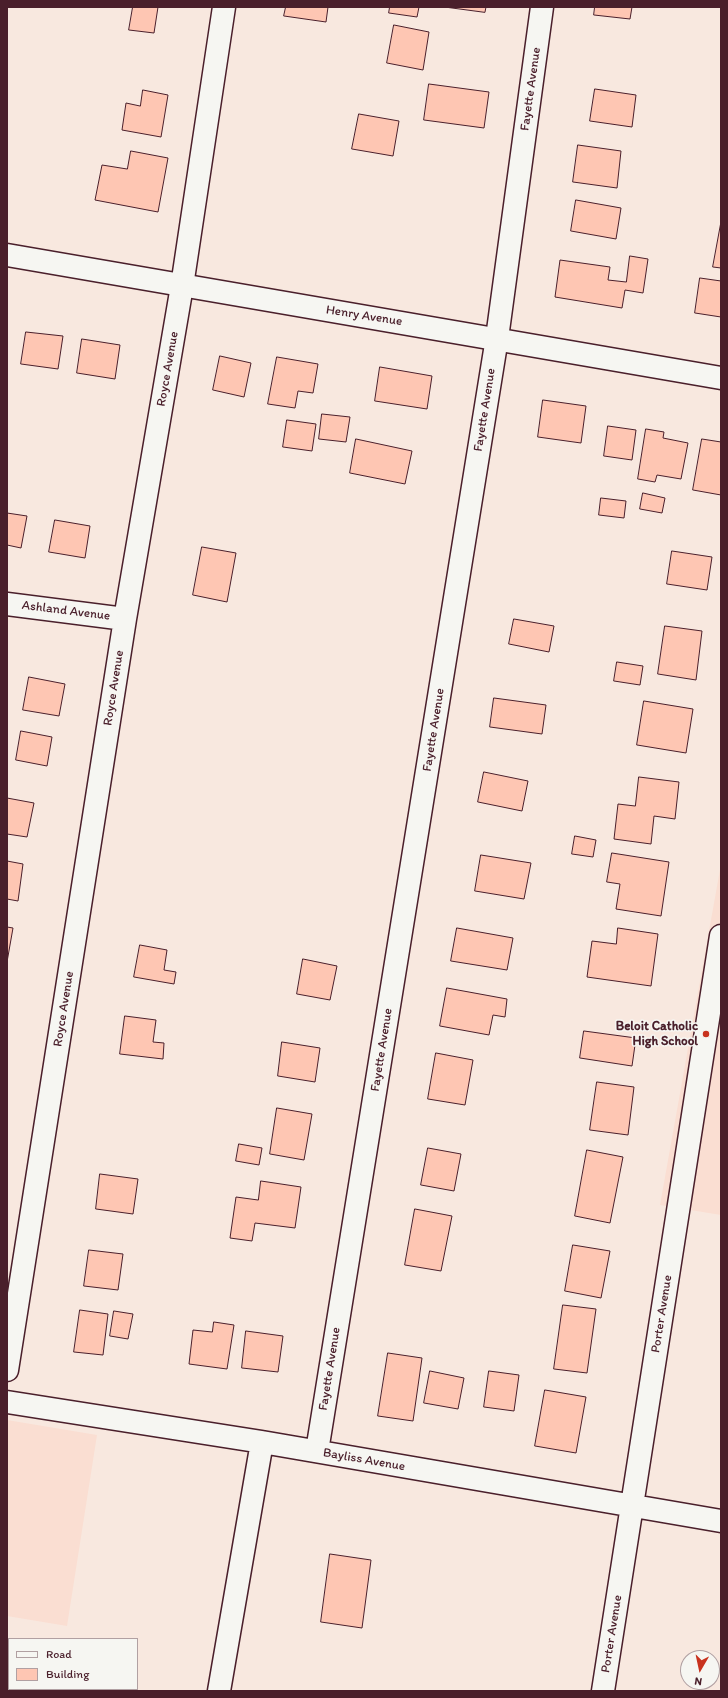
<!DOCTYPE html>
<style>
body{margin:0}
#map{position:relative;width:728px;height:1698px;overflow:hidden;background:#f8e8df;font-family:Itim,sans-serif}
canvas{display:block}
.frame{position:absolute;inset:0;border:8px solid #4a1f2b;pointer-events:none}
.legend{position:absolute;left:8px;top:1638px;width:130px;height:52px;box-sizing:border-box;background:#f6f6f2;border:1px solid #b1a0a2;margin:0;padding:5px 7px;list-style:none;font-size:12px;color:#4a1f2b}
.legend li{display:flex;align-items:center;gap:8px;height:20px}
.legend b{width:20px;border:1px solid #b1a0a2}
.north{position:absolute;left:680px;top:1650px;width:40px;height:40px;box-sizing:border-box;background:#f6f6f2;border:1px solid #b1a0a2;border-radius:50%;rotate:189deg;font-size:11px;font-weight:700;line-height:16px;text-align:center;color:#4a1f2b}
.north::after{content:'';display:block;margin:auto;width:14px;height:18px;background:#c8321e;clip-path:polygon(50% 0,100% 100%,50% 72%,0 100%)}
</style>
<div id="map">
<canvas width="728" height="1698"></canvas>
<div class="frame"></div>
<ul class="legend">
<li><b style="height:5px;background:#f6f6f2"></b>Road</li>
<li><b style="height:11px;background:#fec6b3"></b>Building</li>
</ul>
<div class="north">N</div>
</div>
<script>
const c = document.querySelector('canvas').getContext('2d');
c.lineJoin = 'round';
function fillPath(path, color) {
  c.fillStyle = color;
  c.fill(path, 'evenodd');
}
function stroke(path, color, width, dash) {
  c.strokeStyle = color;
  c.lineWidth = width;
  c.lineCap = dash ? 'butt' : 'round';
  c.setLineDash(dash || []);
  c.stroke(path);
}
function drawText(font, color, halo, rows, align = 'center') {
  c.font = font + ' Itim,sans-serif';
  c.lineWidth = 3;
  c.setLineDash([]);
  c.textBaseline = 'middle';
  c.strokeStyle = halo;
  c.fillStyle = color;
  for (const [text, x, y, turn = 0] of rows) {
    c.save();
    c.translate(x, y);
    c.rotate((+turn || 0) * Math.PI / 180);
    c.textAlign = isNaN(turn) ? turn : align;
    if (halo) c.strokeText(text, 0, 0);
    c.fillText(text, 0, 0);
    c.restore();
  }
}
fillPath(new Path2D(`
 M721,864V1215L660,1205Z
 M7,1420L97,1435L67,1626L7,1616Z`), '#faded2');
const building = new Path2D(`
 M133,7H158L154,33L129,30Z
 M286,7H328L326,22L284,16Z
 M390,7H419L417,17L389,13Z
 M445,7H486L485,12Z
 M595,7H632L630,19L594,15Z
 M394,25L429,32L423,70L387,63Z
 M429,84L489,92L484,128L424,120Z
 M595,89L636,95L632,127L590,121Z
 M143,90L168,95L161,137L122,130L126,103L140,106Z
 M359,114L399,121L393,156L352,149Z
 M578,145L621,151L617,188L573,182Z
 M131,151L168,158L158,212L95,200L102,165L127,169Z
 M576,200L621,208L616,239L571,231Z
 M721,222V268L713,267Z
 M630,256L648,259L643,293L625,290L622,308L555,297L560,260L610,267L608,280L626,282Z
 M700,278L721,281V317L695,313Z
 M26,332L63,336L58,369L21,364Z
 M82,339L120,345L115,379L77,373Z
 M220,356L251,363L244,397L213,390Z
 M277,357L318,364L313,393L298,391L295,408L268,404Z
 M380,367L432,376L427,409L375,401Z
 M543,400L586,406L581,443L538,437Z
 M322,414L350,417L346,442L319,439Z
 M287,420L316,424L312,451L283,447Z
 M608,426L636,430L632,460L604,456Z
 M646,429L664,432L663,438L688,443L681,479L657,475L655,482L638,479Z
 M356,439L412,451L405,484L350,473Z
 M702,439L721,442V495L693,490Z
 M643,493L665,498L662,513L640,509Z
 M601,498L626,501L624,518L599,515Z
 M7,513L27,516L21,548L7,545Z
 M55,520L90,526L85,558L49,552Z
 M202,547L236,553L227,602L193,595Z
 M672,551L712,557L707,590L667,584Z
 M514,619L554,626L549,652L509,644Z
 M665,626L702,631L696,680L658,674Z
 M617,662L643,666L640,685L614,681Z
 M29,677L65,684L59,716L23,710Z
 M494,698L546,705L542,734L490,727Z
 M644,701L693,709L686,753L637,745Z
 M21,731L52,737L47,766L16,760Z
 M484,772L528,781L522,811L478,802Z
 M639,777L679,782L675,819L654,816L651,844L614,839L618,804L635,806Z
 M7,798L34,803L27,837L7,834Z
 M575,836L596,840L593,857L572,854Z
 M612,853L669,862L661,916L616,909L620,884L607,882Z
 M481,855L531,863L524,899L475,891Z
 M7,861L23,864L18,901L7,899Z
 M7,927L13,928L7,962Z
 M457,928L513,938L507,970L451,961Z
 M618,928L658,934L651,986L587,977L592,941L616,944Z
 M140,945L167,950L164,970L176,972L174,984L134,977Z
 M303,959L337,966L330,1000L297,994Z
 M447,988L507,999L505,1017L493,1015L489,1035L440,1026Z
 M125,1016L156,1020L153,1042L164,1043L163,1059L120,1054Z
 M584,1031L636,1038L632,1066L580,1058Z
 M282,1042L320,1048L315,1082L278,1076Z
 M436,1053L473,1060L465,1105L428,1099Z
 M597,1082L634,1087L628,1135L590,1130Z
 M277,1108L312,1114L304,1160L270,1154Z
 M239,1144L262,1148L259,1165L236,1161Z
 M428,1148L461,1154L454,1191L421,1185Z
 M587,1150L623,1157L610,1223L575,1216Z
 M100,1174L138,1179L133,1214L96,1209Z
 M261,1181L301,1187L295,1228L255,1223L252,1241L230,1238L236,1197L258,1200Z
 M415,1209L452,1216L441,1271L405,1265Z
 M573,1245L610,1251L601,1298L565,1291Z
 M89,1250L123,1254L118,1290L84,1286Z
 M563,1305L596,1309L587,1373L554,1369Z
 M80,1310L108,1314L103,1355L74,1352Z
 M114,1311L133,1314L128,1339L110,1336Z
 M214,1322L234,1325L227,1369L189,1364L193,1330L212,1332Z
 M246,1331L283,1336L278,1372L242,1368Z
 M388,1353L422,1358L413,1421L378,1416Z
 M430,1371L464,1378L458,1409L424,1403Z
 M489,1371L519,1375L514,1411L484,1407Z
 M545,1390L586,1397L576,1453L535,1446Z
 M330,1554L371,1560L362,1628L321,1622Z`);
fillPath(building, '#fec6b3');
stroke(building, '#4a1f2b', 1);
const street = new Path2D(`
 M7,604L125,619
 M7,1370L125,619L182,286L224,7
 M7,1402L262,1442L721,1521
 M317,1451L497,338L542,7
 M219,1691L262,1442
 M603,1691L721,936`);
const secondary = new Path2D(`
 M7,255L721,378`);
stroke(street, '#4a1f2b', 25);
stroke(secondary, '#4a1f2b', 25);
stroke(street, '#f6f6f2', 22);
stroke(secondary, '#f6f6f2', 22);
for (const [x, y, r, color] of [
 [706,1034,4,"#c8321e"]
]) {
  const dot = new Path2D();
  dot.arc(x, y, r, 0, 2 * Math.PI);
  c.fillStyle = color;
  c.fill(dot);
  stroke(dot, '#f6f6f2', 1.5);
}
drawText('13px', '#4a1f2b', '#f6f6f2', [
 ["Fayette Avenue",531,89,-82],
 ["Henry Avenue",364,316,9],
 ["Royce Avenue",168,369,-80],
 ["Fayette Avenue",485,410,-81],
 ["Ashland Avenue",66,611,7],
 ["Royce Avenue",114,688,-81],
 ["Fayette Avenue",434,730,-81],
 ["Royce Avenue",64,1009,-81],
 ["Fayette Avenue",382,1050,-81],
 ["Porter Avenue",662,1314,-81],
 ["Fayette Avenue",330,1369,-81],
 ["Bayliss Avenue",364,1460,10],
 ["Porter Avenue",612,1634,-81]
]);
drawText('bold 13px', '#4a1f2b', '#f6f6f2', [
 ["Beloit Catholic",698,1027],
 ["High School",698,1042]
], 'right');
</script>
